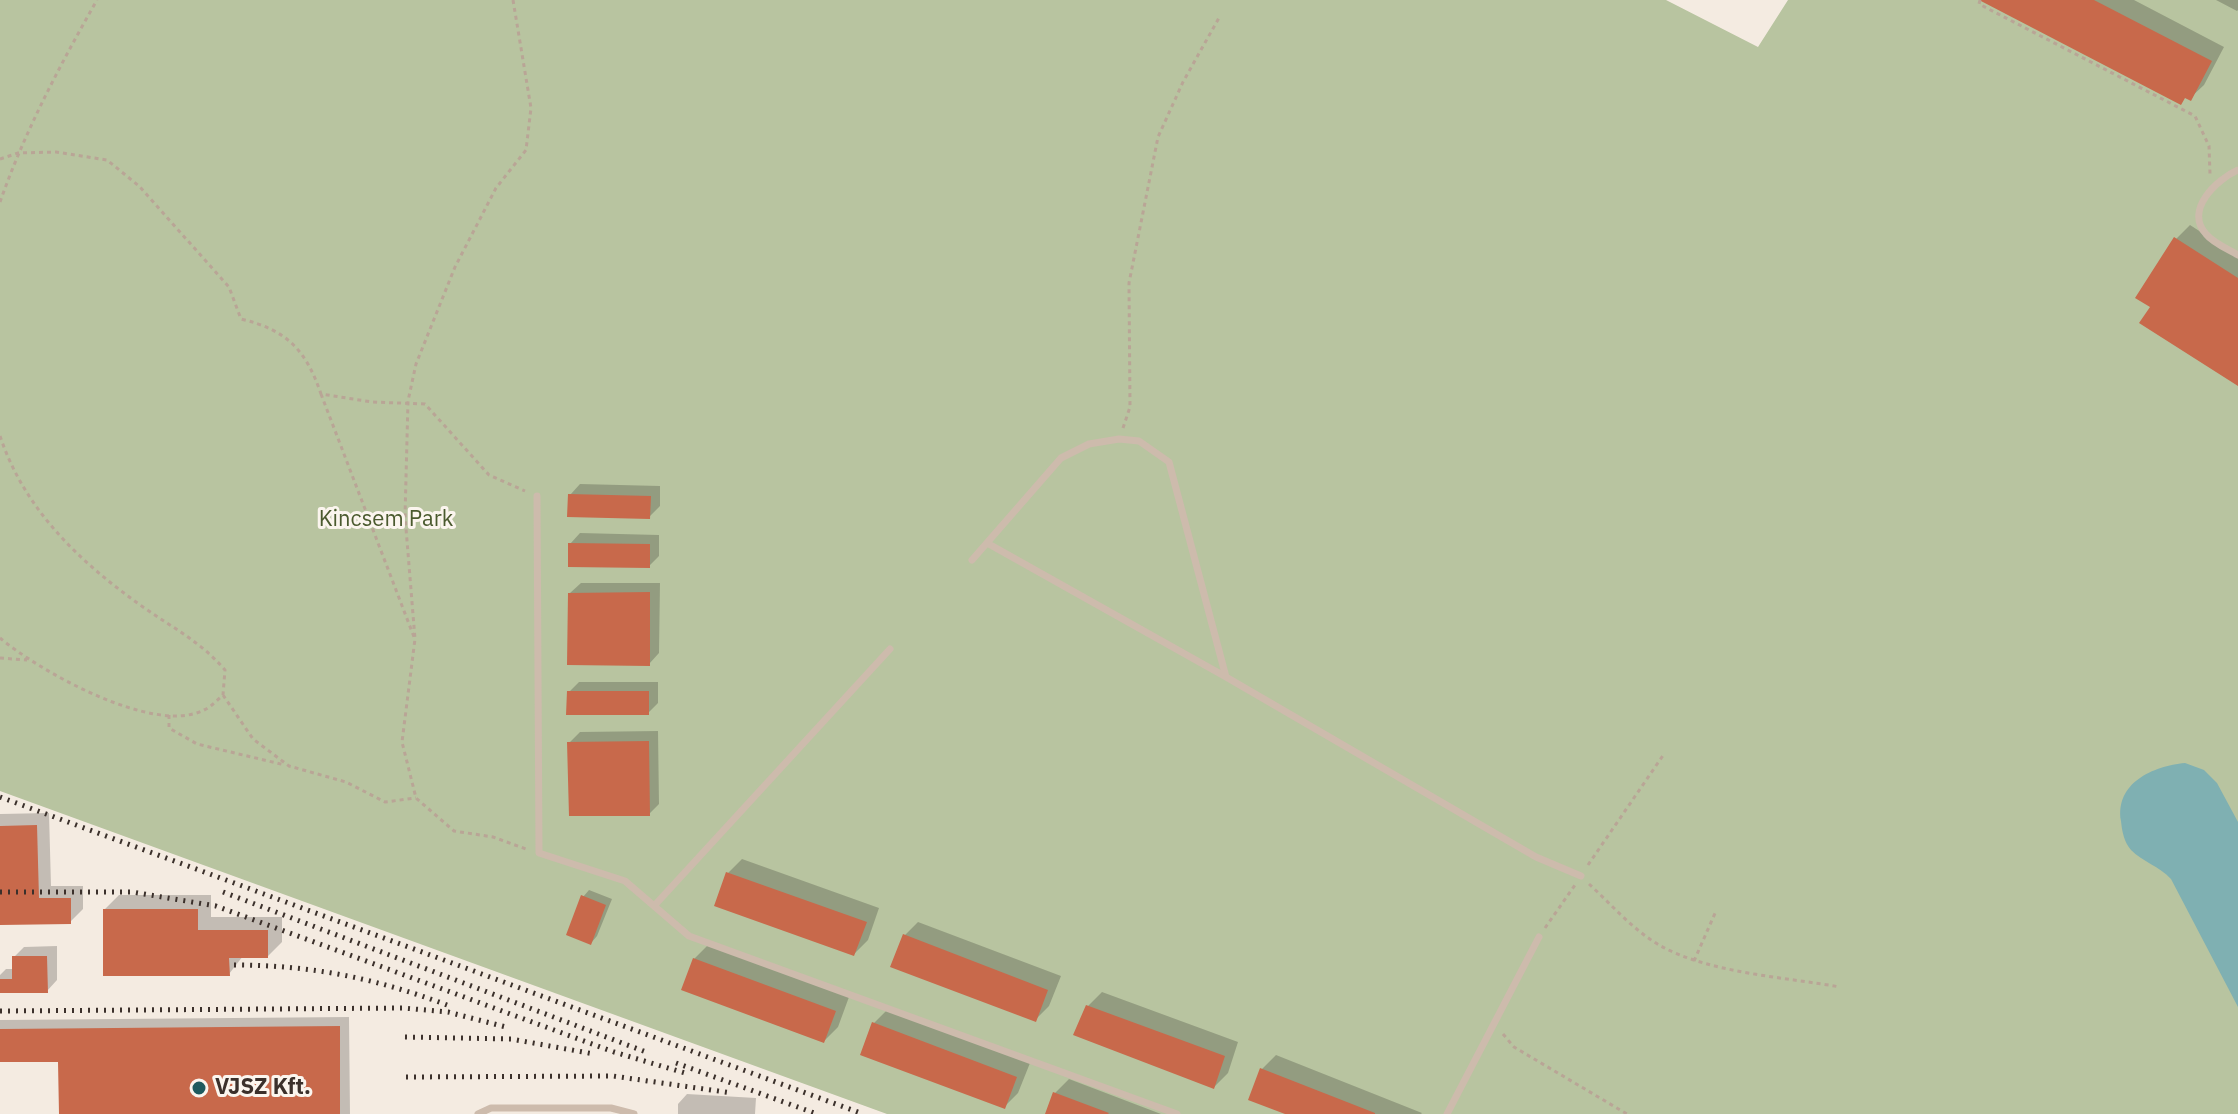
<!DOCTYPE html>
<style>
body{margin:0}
canvas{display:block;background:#f4ebe1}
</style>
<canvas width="2238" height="1114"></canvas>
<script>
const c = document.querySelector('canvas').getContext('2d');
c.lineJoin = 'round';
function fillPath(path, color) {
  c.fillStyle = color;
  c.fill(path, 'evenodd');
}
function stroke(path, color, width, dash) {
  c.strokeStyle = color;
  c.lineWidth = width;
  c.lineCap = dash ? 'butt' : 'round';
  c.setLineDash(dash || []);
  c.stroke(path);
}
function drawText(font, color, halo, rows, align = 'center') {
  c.font = font + ' "IBM Plex Sans",sans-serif';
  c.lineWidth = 6;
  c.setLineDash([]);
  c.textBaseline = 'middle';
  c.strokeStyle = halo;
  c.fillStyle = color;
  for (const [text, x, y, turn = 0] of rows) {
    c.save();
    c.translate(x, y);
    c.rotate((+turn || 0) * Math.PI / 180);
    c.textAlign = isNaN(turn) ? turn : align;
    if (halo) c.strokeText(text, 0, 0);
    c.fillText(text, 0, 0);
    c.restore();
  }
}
fillPath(new Path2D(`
 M0,0H1666L1758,47L1788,0H2238V1114H887L0,791Z`), '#b8c4a0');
fillPath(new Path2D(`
 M2185,763L2204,770L2217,783L2238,822V1007L2171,879C2159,866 2143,862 2131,850C2124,842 2122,831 2121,821C2115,783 2153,766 2185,763Z`), '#7fb0b2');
fillPath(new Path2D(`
 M1986,0H2134L2224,47L2204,85L2190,98Z
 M2216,0H2238V10L2237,11Z
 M2190,225L2238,256V384L2153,306L2176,239Z
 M580,484L660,486V506L649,517L570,495Z
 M580,533L659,535V556L649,566L570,544Z
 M581,583H660L659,653L649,664L570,593Z
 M579,682H658V703L648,713L569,692Z
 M658,731L659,804L649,814L569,743L580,732Z
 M49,813L51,886H83V909L70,922L0,923V814Z
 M742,859L879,908L868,940L854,954L728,873Z
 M589,890L612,899L597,936L591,943L583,897Z
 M119,895H211V917H282V942L268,956H243L229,974L105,909Z
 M918,922L1061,976L1049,1006L1035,1020L904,936Z
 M708,945L849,997L838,1027L824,1041L694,959Z
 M57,946V980L47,991H0V975L6,969H14V957L24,947Z
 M1102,992L1238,1042L1228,1073L1214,1087L1076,1034L1088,1006Z
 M888,1009L1030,1063L1018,1093L1004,1107L874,1023Z
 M349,1017L350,1114H61L60,1060H0V1020Z
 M1276,1055L1422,1113L1421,1114H1290L1262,1069Z
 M1069,1079L1161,1114H1047L1055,1093Z
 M687,1094L756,1098L755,1114H678V1104Z`), '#0003');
fillPath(new Path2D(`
 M1979,0H2094L2212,61L2191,101L2185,98L2181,105Z
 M2174,237L2238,278V386L2139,323L2150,307L2135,298Z
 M568,494L651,496L650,519L567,517Z
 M568,543L650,544V568L568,567Z
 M650,592V666L567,665L568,593Z
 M567,691H649V715H566Z
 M649,741L650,816H569L567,742Z
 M37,825L39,898H71V924L0,925V826Z
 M726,872L867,922L854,956L714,906Z
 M581,895L606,905L591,945L566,935Z
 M103,909H198V930H268V958H229L230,976H103Z
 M903,934L1048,990L1036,1022L890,967Z
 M12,956H47L48,993H0V979H12Z
 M693,958L836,1011L824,1043L681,990Z
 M1086,1005L1225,1056L1214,1089L1073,1035Z
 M872,1022L1017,1077L1005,1109L860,1055Z
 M340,1026V1114H59L58,1062H0V1029Z
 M1260,1068L1375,1113V1114H1285L1248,1100Z
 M1053,1092L1109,1113L1108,1114H1045Z`), '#c8694b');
stroke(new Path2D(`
 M513,0L531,108L526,150L496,188L455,267L416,364L408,401L405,516L415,639L402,742L416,798L454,831L493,837L526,849
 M1980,0L1979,4L2195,116L2209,146L2210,174
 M0,159L18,153L56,152L107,160L139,186L229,287L241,319C287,330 306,350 321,394L372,402L425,404L489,475L525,491
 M0,202C25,131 60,65 97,0
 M321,394L414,637
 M1123,428L1130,407L1129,283L1158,137L1183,82L1220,16
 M0,436C25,511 81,563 143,607C173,628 201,642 225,670L223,695C217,700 211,707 204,710C153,736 38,670 0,638
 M0,658L27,660
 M223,695L253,739L289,766L346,782L385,802L416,798
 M169,715V728L197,744L285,765
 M1588,865L1664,754
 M1589,884C1612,905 1632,929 1659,945C1708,973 1784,977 1840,987
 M1545,928L1575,885
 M1694,961L1716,911
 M1503,1034L1514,1047L1627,1114`), '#b9a596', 3, [4, 4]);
stroke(new Path2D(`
 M2238,170C2217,179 2184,210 2206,234C2213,243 2228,249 2238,255
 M537,496L539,853L625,881L689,936L1177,1114
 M987,543L1226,677
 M972,560L1061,458L1089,444L1119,439L1139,441L1169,462L1226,677L1536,857L1581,876
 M654,906L890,649
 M478,1114L491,1108H611L634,1114
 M1447,1114L1539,937`), '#cdbbac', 7);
stroke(new Path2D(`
 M0,797L863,1114
 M0,892H132L216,906L614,1052L685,1073
 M223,892L646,1052
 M234,965C310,965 375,978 447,1005
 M0,1011L403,1008L448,1012L506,1027
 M405,1037L511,1039L594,1054
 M676,1063L817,1114
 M406,1077L613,1076L732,1093`), '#3b302b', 5, [2, 6]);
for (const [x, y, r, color] of [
 [199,1088,8,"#1f5a5e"]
]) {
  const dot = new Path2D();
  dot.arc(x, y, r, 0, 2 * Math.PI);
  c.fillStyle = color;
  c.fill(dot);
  stroke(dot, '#fbf5ee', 3);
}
drawText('22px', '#4a5a2e', '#fbf5ee', [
 ["Kincsem Park",386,520]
]);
drawText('bold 22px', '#3b302b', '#fbf5ee', [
 ["VJSZ Kft.",215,1088]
], 'left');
</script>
